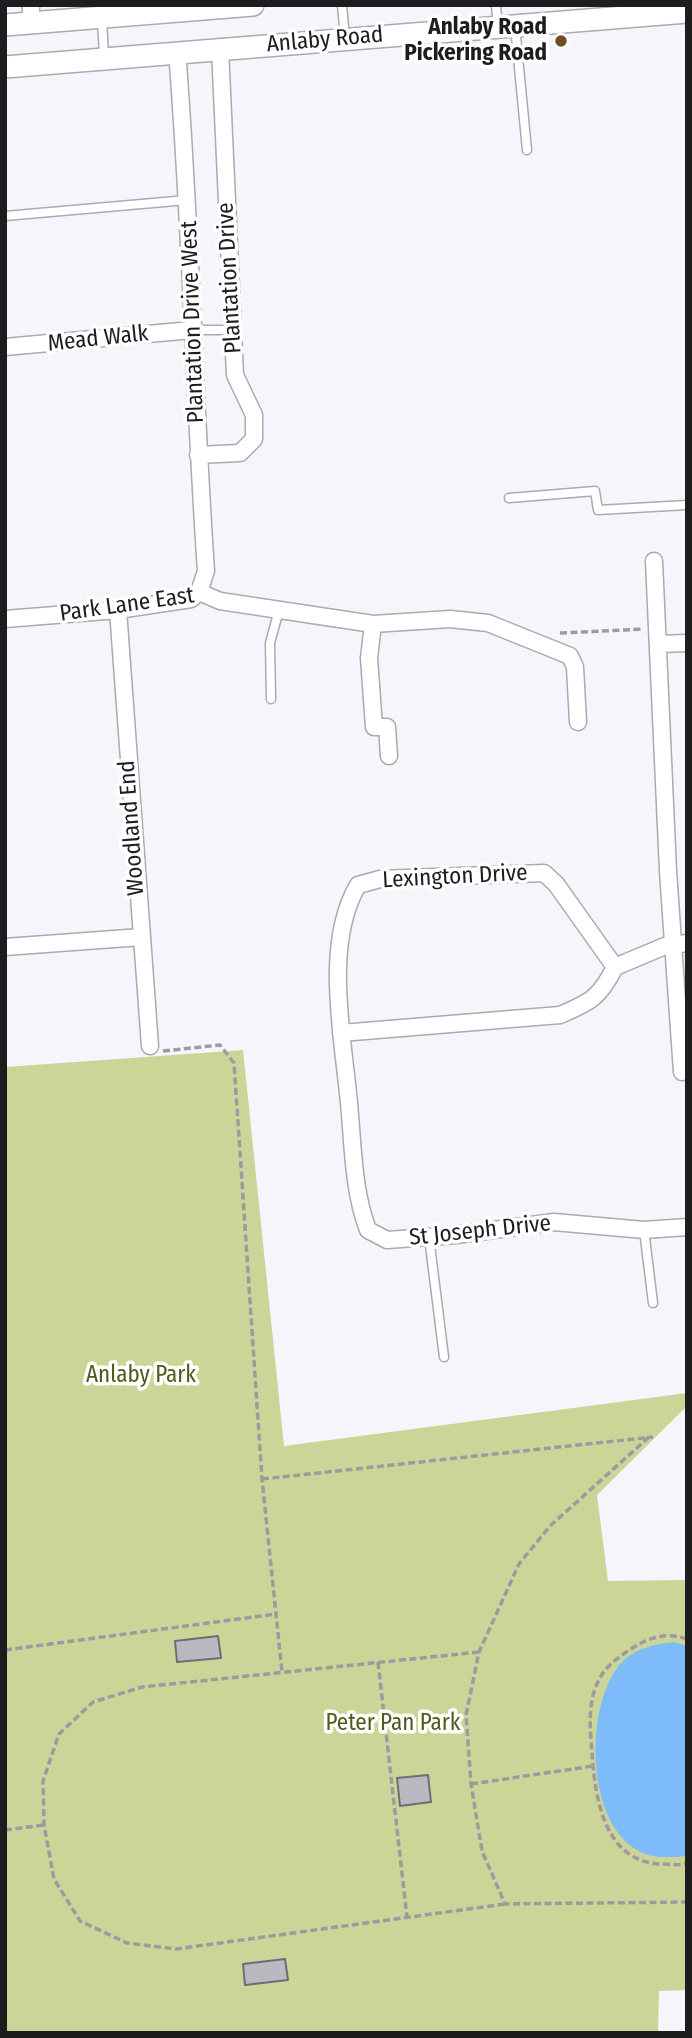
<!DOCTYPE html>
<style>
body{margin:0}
#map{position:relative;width:692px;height:2038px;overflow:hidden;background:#f8f4fc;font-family:"Fira Sans Condensed",sans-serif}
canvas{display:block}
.frame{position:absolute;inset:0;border:7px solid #1d1c1e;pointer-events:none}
</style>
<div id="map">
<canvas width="692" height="2038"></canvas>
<div class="frame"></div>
</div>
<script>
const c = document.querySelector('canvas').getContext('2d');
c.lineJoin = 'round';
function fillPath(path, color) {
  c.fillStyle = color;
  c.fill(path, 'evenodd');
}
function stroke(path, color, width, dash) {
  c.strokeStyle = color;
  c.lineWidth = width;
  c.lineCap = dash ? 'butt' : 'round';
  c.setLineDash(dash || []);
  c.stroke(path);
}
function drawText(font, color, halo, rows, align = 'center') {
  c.font = font + ' "Fira Sans Condensed",sans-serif';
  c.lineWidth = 7;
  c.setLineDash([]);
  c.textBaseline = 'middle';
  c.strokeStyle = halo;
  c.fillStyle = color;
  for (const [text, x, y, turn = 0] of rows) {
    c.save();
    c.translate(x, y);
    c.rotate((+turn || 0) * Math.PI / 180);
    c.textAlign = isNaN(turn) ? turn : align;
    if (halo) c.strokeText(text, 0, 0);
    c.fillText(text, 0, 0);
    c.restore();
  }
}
fillPath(new Path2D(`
 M243,1050L284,1446L687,1393V1406L597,1495L608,1581L687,1580V1990L659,1991L658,2033H5V1067Z`), '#ccd497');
fillPath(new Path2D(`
 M675,1642L687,1646V1855C678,1858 670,1857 660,1857C584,1852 579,1701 625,1659C639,1647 657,1644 675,1642Z`), '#7dbbfa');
const building = new Path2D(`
 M218,1636L221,1658L177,1662L175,1641Z
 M428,1775L431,1802L400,1806L397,1778Z
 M285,1959L288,1980L245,1985L243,1964Z`);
fillPath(building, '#b9b9c1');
stroke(building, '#6e6d74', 2);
const lane = new Path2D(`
 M342,5L345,37
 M496,5L498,27
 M102,20L104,56
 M515,26L527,150
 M5,216L187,200
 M192,330H231
 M509,498L595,491L598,510L687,505
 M271,699L270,643L279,610
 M644,1230L653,1303
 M429,1237L444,1357`);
const street = new Path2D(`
 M31,23V5
 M177,51C191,225 194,398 206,571L199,592
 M5,347L192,330
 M198,455L240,453L254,439V415L235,375L220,49
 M654,561L668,871L682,1072
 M118,610L150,1046
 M5,619L118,610L191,599L199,592L220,601L373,624L450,619L488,623L570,656L575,667L578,722
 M373,624L369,658L374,727H387L389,756
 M659,644L687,643
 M687,943L665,946L615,967L556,884L544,873L380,879L358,885C323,944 343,1037 349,1103C353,1145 353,1191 368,1230L387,1240L456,1235L554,1222L644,1230L687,1227
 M5,947L141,937
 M341,1033L560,1015C591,1002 600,997 615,967`);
const secondary = new Path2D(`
 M5,25L253,5
 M5,67L687,12`);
stroke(lane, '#aca9b0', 11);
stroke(street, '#aca9b0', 19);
stroke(secondary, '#aca9b0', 24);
stroke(new Path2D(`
 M560,633L643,629
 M163,1051L220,1045L234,1063L262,1479L282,1672
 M649,1437L550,1526L519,1564L479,1652L466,1715L471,1784L482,1851L505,1904L687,1902
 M262,1479L653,1437
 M687,1639C667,1632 649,1637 631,1649C620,1656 606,1666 600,1678C587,1700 590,1728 592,1752C595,1796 603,1861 660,1864C669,1864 679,1866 687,1863
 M5,1650L276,1614
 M479,1652L142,1687L93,1702L59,1734L43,1781L44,1825L54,1879L80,1921L127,1943L176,1949L505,1904
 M378,1662L407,1917
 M471,1784L593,1766
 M5,1830L44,1825`), '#9d9aa0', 3.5, [7, 3.5]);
stroke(lane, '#fff', 8);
stroke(street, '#fff', 16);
stroke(secondary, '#fff', 21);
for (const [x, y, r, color] of [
 [561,41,7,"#6f4e25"]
]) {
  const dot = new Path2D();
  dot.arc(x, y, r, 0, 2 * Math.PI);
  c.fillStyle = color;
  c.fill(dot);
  stroke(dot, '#fff', 2.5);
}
drawText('bold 23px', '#1d1c1e', '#fff', [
 ["Anlaby Road",547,28],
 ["Pickering Road",547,54]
], 'right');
drawText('23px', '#1d1c1e', '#fff', [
 ["Anlaby Road",325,40,-5],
 ["Plantation Drive",230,278,-93],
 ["Plantation Drive West",193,322,-92],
 ["Mead Walk",98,339,-6],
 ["Park Lane East",127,605,-8],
 ["Woodland End",132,828,-94],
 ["Lexington Drive",455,877,-3],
 ["St Joseph Drive",480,1231,-6]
]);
drawText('23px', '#54591b', '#fff', [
 ["Anlaby Park",141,1376],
 ["Peter Pan Park",393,1724]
]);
</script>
